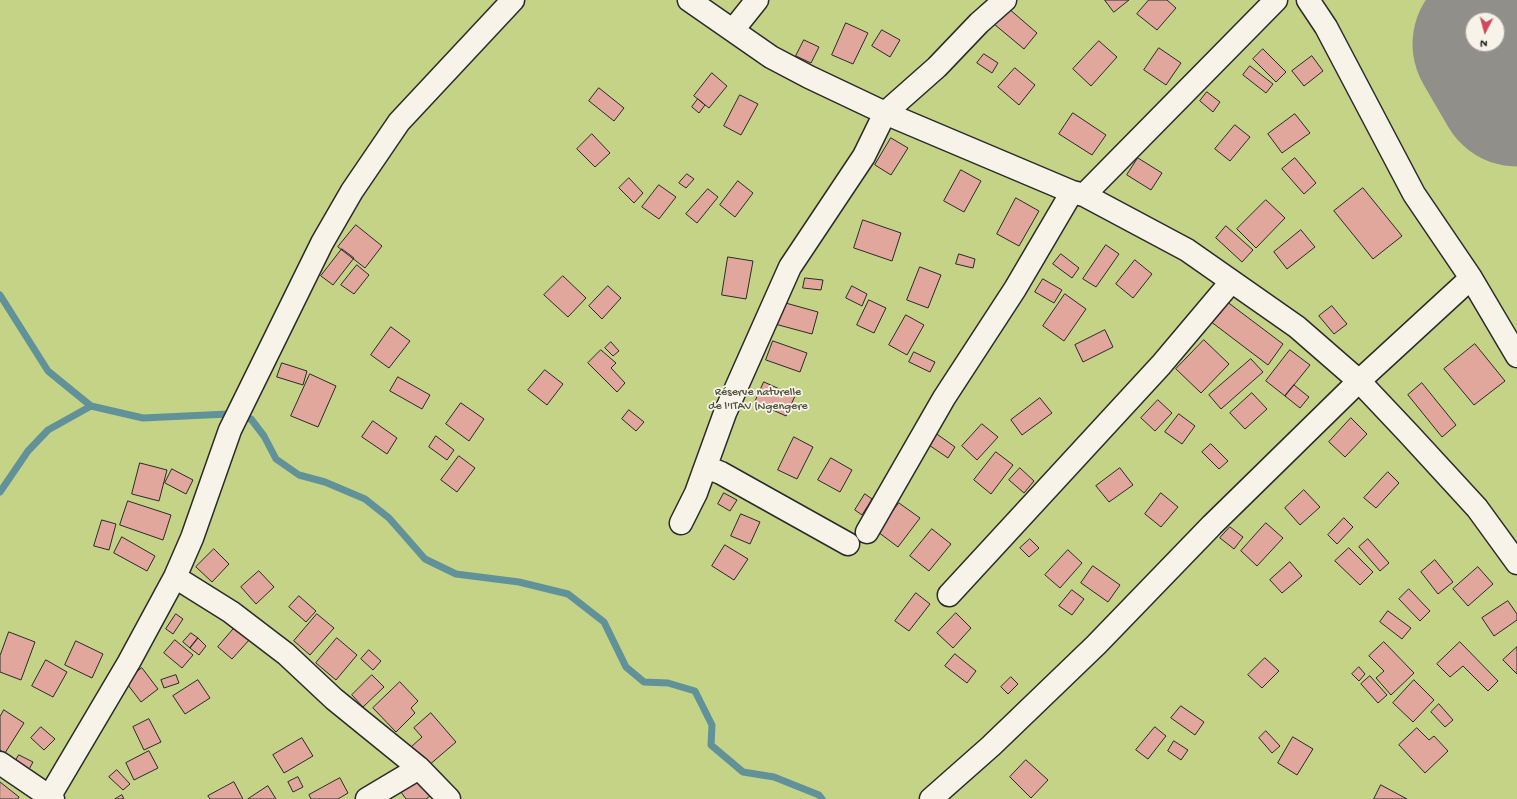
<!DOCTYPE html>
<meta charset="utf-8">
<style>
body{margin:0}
#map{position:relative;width:1517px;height:799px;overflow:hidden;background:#f7f3e8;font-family:"Gochi Hand",sans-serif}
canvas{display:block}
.north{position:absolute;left:1465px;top:12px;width:40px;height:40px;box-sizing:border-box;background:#f7f3e8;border:1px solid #a5a39c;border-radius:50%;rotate:186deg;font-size:11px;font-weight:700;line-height:16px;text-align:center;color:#2b2b2b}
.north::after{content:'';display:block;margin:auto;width:14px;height:18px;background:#d1495b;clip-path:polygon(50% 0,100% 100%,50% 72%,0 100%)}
</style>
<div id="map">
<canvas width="1517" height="799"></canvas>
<div class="north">N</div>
</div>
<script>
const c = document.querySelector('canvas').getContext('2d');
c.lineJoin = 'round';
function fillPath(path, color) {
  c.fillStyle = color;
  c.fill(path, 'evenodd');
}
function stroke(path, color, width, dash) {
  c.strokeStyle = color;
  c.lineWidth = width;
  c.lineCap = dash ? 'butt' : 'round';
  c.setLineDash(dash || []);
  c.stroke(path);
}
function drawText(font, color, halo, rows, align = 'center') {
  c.font = font + ' "Gochi Hand",sans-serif';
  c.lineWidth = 3.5;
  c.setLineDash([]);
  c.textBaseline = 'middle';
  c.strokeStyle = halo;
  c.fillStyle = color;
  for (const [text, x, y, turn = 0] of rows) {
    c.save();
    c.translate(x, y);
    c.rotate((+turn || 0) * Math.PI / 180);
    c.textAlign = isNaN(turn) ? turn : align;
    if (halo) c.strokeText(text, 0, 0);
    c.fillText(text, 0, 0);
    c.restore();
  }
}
fillPath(new Path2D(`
 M0,0H1517V799H0ZM1473,20H1497V44H1473Z`), '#c5d387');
stroke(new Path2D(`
 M0,295L48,371L91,406L143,418L228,414L251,419L264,436L276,459L299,475L325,482L365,499L389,518L425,559L456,574L519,582L568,594L604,622L626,667L644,682L668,683L695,691L712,725L711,745L743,772L774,777L819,795L822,799
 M0,492L28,451L48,430L91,406`), '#629299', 7);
stroke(new Path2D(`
 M1492,44L1517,87`), '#918f8a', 159);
const building = new Path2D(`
 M1105,0H1129L1114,12Z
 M1149,0H1167L1176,8L1157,30L1137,14Z
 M1008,8L1037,33L1024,49L994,24Z
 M846,23L868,33L853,64L832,55Z
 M882,30L900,40L890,57L872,46Z
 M804,40L819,47L811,63L796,56Z
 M1099,41L1117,57L1091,86L1073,69Z
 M1159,48L1181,63L1166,85L1144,70Z
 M1263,49L1286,72L1276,82L1253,59Z
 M984,54L998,63L992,73L977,63Z
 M1312,56L1323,71L1304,86L1292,71Z
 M1250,66L1273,84L1266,93L1243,75Z
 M1015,68L1035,85L1019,105L998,87Z
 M712,73L727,86L709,108L694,96Z
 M599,88L624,108L614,121L589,101Z
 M1207,92L1220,102L1213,112L1200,101Z
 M740,95L758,104L741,135L724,126Z
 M698,99L705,105L699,113L692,107Z
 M1073,113L1106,135L1092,155L1059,134Z
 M1295,114L1310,133L1282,153L1268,134Z
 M1235,125L1250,137L1230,161L1215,149Z
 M592,134L610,153L595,167L577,149Z
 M891,138L908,148L891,175L875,165Z
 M1138,158L1162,173L1151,190L1127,175Z
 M1295,158L1316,183L1304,194L1282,169Z
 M961,170L981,181L964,212L944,201Z
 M687,174L694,179L686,188L679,183Z
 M629,178L643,193L634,203L619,188Z
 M738,181L753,193L735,217L720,205Z
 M659,185L676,197L659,219L642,207Z
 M1363,188L1402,236L1373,259L1334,211Z
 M708,189L718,197L697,223L686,214Z
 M1016,198L1039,211L1019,246L997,234Z
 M1266,200L1285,218L1256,248L1237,229Z
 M863,220L901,233L892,261L854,248Z
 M356,225L382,246L365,268L338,247Z
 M1226,226L1253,250L1242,262L1216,238Z
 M1301,230L1315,247L1287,269L1274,252Z
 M1106,245L1119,254L1096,287L1083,279Z
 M342,249L354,258L333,285L321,276Z
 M959,254L975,259L973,268L956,264Z
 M1061,254L1079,268L1072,278L1053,264Z
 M728,257L753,261L746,299L722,295Z
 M1135,260L1152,274L1133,298L1116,284Z
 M357,265L369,275L354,294L341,285Z
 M920,267L941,275L928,308L907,300Z
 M563,276L586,298L568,317L544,295Z
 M805,278L823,280L821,290L803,288Z
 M1043,279L1062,290L1054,303L1035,292Z
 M608,286L621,298L602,319L589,306Z
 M852,286L867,294L862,306L846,298Z
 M1065,294L1086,309L1064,341L1043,326Z
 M869,300L886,308L874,333L857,325Z
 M1226,301L1283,344L1268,365L1210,321Z
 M782,302L818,312L812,334L775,324Z
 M1332,306L1347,324L1334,334L1319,316Z
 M906,315L924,325L907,355L889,345Z
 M391,327L410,341L389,368L371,355Z
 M1105,330L1113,347L1083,362L1075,345Z
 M1204,340L1229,364L1201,393L1176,369Z
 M773,341L807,353L800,372L766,360Z
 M611,342L619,351L613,356L605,348Z
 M1475,344L1505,381L1474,405L1444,369Z
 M601,350L616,363L611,368L625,383L617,392L588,363Z
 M1290,350L1310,365L1285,396L1266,381Z
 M914,352L935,362L930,372L909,362Z
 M1251,359L1263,372L1221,409L1209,395Z
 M282,363L307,371L303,385L277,377Z
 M545,370L563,384L547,405L528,390Z
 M310,374L336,386L318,427L291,416Z
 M398,377L430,395L422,409L390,391Z
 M764,382L795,396L786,416L755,402Z
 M1422,383L1456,425L1442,437L1408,395Z
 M1294,385L1309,397L1300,408L1285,396Z
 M1252,393L1267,409L1245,429L1230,413Z
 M1040,398L1052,413L1022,435L1011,420Z
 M1158,400L1172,413L1155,431L1141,418Z
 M461,403L484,419L469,441L446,424Z
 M629,410L644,422L636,431L622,419Z
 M1179,414L1195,426L1182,444L1165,432Z
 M1351,418L1367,434L1345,457L1329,442Z
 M373,421L397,438L387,454L362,437Z
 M982,424L998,437L977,460L962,446Z
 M934,432L955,447L948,458L926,443Z
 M436,436L454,450L447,460L429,447Z
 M794,437L813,447L797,479L778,470Z
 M1211,444L1228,461L1219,469L1202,452Z
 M996,452L1013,465L991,494L974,480Z
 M459,456L475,468L457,492L441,480Z
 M831,458L852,470L840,492L818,480Z
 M140,463L167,470L159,501L132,494Z
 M1020,468L1034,481L1024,493L1009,480Z
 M1120,468L1133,485L1109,502L1096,486Z
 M172,469L193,480L186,494L165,483Z
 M1388,472L1399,483L1376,508L1364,498Z
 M1304,490L1320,507L1300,525L1285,508Z
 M724,493L737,500L730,511L718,504Z
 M1161,493L1178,507L1161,527L1145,514Z
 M865,494L872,499L862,515L855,510Z
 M128,501L171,515L163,540L120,525Z
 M899,503L920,518L898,547L878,532Z
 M741,514L760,522L750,544L731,536Z
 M1344,518L1353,527L1337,544L1328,535Z
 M102,520L116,524L109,550L94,546Z
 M1266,523L1283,538L1257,566L1241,551Z
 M1230,527L1243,537L1234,549L1220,538Z
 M932,529L951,544L929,571L910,556Z
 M122,537L155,556L147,571L114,553Z
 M1030,539L1039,548L1029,557L1020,548Z
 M1368,539L1389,563L1380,571L1359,547Z
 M725,545L748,559L734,580L712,566Z
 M1349,548L1373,572L1360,585L1335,561Z
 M214,549L229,564L212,582L196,567Z
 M1068,550L1082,563L1060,588L1045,575Z
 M1435,560L1453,582L1438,594L1421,572Z
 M1290,562L1302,576L1282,593L1270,580Z
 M1093,566L1120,585L1108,602L1081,583Z
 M1478,567L1493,584L1468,606L1453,589Z
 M259,571L274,587L256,604L241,587Z
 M1409,589L1430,611L1420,621L1399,599Z
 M1072,590L1084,599L1072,615L1059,606Z
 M916,593L930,604L909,631L895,621Z
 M299,596L316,611L306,622L289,607Z
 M1508,601L1517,614V620L1494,636L1482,618Z
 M1388,611L1411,628L1402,639L1380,622Z
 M956,613L971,628L953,648L937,633Z
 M176,614L183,619L173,634L166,629Z
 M317,614L334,628L310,655L294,641Z
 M236,626L250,639L232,659L218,647Z
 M9,632L35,642L21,680L0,672V656Z
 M191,633L198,638L190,648L183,642Z
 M198,638L206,646L199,655L190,648Z
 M337,638L357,655L336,680L316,663Z
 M175,640L193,655L182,668L164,653Z
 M76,641L103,654L92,678L65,665Z
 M1384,642L1414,673L1391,695L1376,678L1384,671L1369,656Z
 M1460,642L1498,681L1488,691L1463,666L1450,677L1437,664Z
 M1517,647V674L1503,660Z
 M369,650L381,661L373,670L361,659Z
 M955,654L976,671L967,683L945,666Z
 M1265,658L1279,671L1262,688L1248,675Z
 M46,660L67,672L53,697L32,686Z
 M1359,667L1365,674L1359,681L1352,674Z
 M142,668L158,689L141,702L125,681Z
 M176,675L179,683L164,688L161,680Z
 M372,675L384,687L363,707L352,695Z
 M1370,676L1387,695L1378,703L1361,684Z
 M1011,677L1018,684L1008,694L1001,687Z
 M198,680L210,698L185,714L173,696Z
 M1414,680L1434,700L1413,722L1393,703Z
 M400,682L418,701L411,708L415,713L396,732L373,708Z
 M1439,704L1453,720L1445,727L1431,712Z
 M1181,706L1204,722L1195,735L1171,718Z
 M4,710L24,723L5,753L0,750V717Z
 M431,713L456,742L428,766L411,747L422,737L414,728Z
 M149,719L161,742L144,750L133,727Z
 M41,727L55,739L44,750L31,738Z
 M1155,727L1166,736L1148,759L1136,750Z
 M1417,728L1429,740L1434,736L1448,751L1425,773L1399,745Z
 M1266,731L1280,746L1272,753L1259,738Z
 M1293,737L1313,749L1297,775L1278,763Z
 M302,738L313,756L284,773L273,755Z
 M1174,741L1188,750L1181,760L1168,751Z
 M149,751L158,768L134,780L126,763Z
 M19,755L33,762L27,773L13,765Z
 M1026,760L1048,780L1031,798L1010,777Z
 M117,770L130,784L123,790L109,777Z
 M298,777L303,787L293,792L288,782Z
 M340,778L348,793L338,799H311L309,795Z
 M418,779L430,796L426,799H406L401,792Z
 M0,782L19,797L18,799H0Z
 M234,782L243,799H210L208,796Z
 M1381,785L1407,799H1374Z
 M268,786L276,799H248Z
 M122,795L124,799H115Z`);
fillPath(building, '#e1a79c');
stroke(building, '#2b2b2b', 1);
const minor = new Path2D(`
 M689,0L771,57L809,77L885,113L1072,192L1084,195L1187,250L1297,327L1359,381L1409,434L1477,508L1517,563
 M1308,0L1326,27L1414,194L1471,278L1517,356
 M733,30L757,0
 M1084,195L1276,0
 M706,467L721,473L848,544
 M681,523L696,493L725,413L790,267L864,156L885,113L937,67L979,23L1005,0
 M867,532L944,398L1015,289L1072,192
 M175,577L231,612L286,654L334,699L419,768L449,799
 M949,595L1161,365L1231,282
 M0,763L53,799
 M48,799L129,662L175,577L192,538L230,430L322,243L352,191L399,122L513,0
 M367,799L419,768
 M931,799L991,746L1096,645L1212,525L1359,381L1471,278`);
stroke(minor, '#2b2b2b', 25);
stroke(minor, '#f7f3e8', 22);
drawText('12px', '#525542', '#f7f3e8', [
 ["Réserve naturelle",758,393],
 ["de l'ITAV (Ngengere",758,407]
]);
</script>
